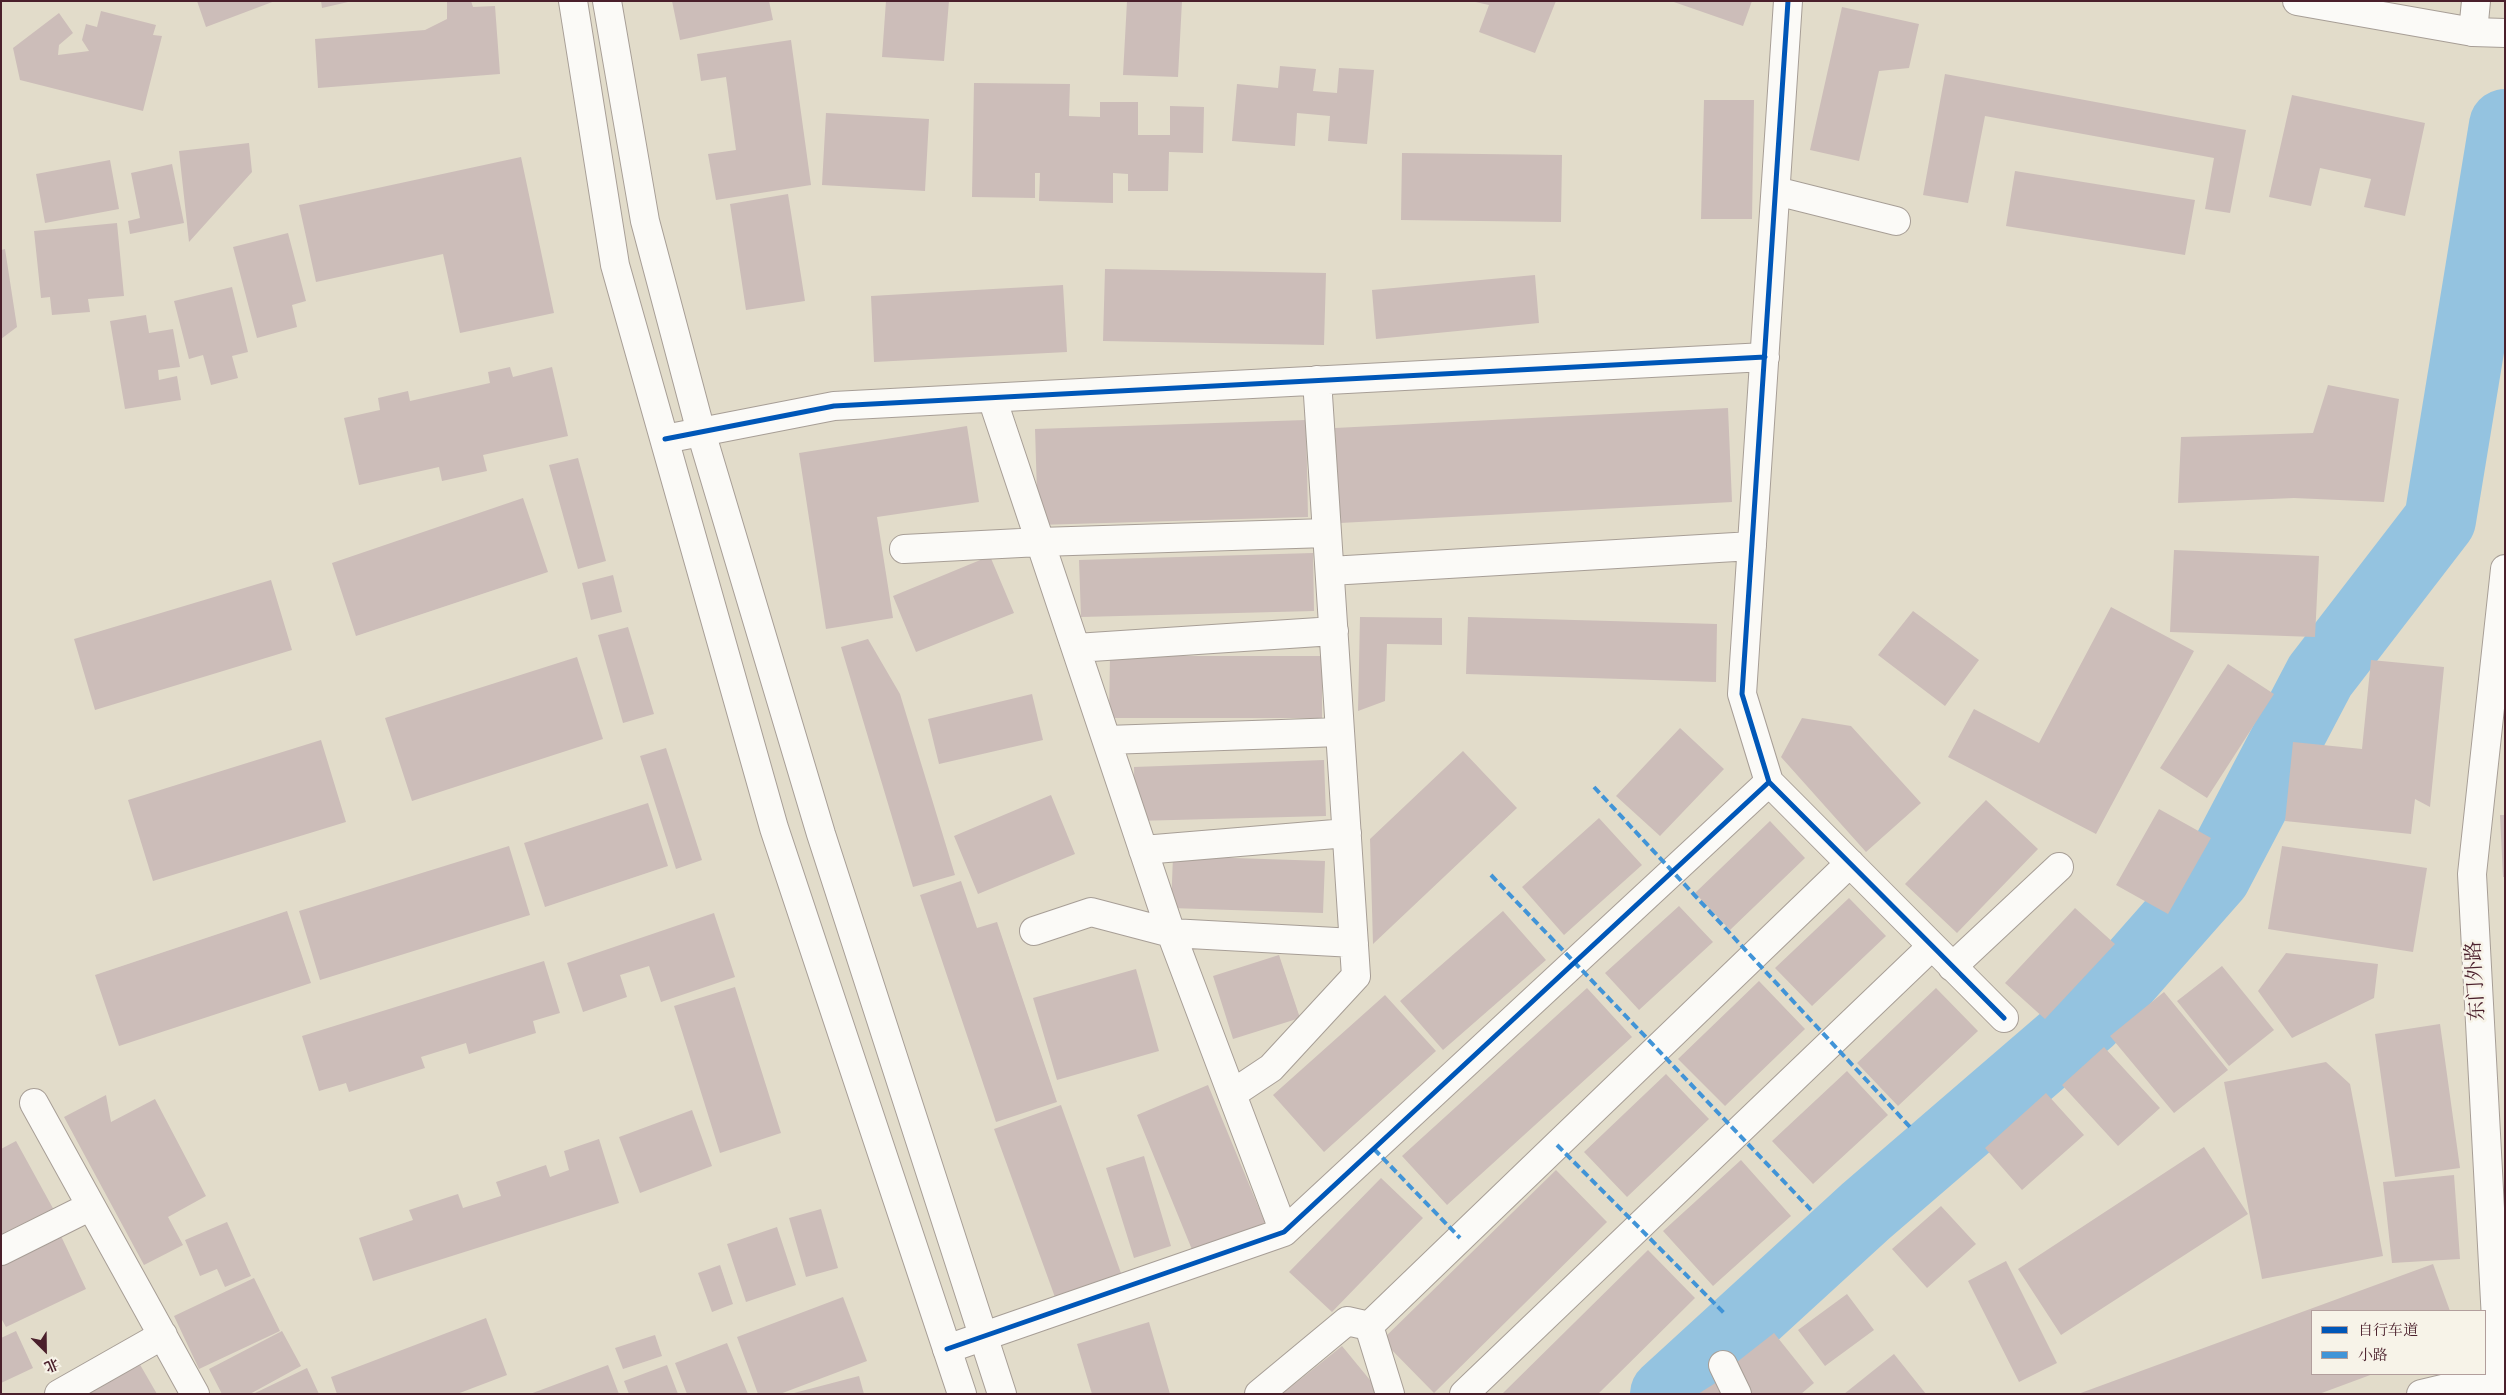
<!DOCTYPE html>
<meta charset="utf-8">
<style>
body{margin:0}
#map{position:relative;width:2506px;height:1395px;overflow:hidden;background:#e2dcca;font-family:"Sorts Mill Goudy","Noto Serif SC",serif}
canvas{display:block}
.frame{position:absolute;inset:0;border:2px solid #4a1f2b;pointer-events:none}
.legend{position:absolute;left:2311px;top:1310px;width:175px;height:65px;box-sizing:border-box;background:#f7f3e8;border:1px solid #b29e9c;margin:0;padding:6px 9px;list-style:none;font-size:15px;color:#4a1f2b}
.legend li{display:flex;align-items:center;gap:10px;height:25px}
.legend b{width:25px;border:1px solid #b29e9c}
.north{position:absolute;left:20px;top:1325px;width:50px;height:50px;-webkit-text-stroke:4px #f7f3e8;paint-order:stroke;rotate:157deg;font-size:14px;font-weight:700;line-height:20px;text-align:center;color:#4a1f2b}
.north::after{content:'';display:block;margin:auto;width:18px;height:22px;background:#4a1f2b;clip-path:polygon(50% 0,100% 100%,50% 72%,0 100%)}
</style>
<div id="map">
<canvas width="2506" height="1395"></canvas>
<div class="frame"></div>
<ul class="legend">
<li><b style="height:6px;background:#0057b8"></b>自行车道</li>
<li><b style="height:6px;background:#4194d7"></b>小路</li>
</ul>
<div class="north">北</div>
</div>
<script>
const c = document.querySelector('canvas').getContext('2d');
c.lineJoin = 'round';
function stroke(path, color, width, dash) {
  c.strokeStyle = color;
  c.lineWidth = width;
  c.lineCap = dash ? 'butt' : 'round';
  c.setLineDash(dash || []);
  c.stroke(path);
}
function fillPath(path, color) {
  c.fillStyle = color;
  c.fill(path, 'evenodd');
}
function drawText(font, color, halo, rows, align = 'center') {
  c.font = font + ' "Sorts Mill Goudy","Noto Serif SC",serif';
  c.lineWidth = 5;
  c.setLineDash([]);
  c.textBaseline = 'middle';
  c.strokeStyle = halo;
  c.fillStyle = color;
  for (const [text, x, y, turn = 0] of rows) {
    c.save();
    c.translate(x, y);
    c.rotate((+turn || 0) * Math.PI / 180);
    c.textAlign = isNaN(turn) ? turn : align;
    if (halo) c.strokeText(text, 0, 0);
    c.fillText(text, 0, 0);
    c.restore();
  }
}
stroke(new Path2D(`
 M1666,1394L1866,1211L2089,1019L2215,876L2320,676L2440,520L2505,125`), '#94c3e0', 72);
fillPath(new Path2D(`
 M197,1H275L206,27Z
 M321,1H348V2L322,8Z
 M447,1H471L473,7L495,6L500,74L318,88L315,39L425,30L447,19Z
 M672,1H769L773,20L680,40Z
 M886,1H949L944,61L882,57Z
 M1127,1H1182L1178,77L1123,75Z
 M1471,1H1556L1535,53L1479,32L1489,5Z
 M1671,1H1752L1743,26Z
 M1842,7L1919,24L1909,68L1879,71L1859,161L1810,150Z
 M101,11L156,25L153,35L162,36L143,111L20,80L13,48L59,13L73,33L59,45L58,55L89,51L82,40L86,24L97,27Z
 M791,40L811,185L716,200L708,154L736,150L726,77L701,81L697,54Z
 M1280,66L1316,69L1313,91L1337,93L1339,68L1374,70L1367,144L1328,141L1330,116L1297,113L1295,146L1232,141L1237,84L1278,88Z
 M1945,74L2246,130L2230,213L2205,209L2214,158L1985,116L1968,203L1923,195Z
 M974,83L1070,84L1069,116L1100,117V102H1138V135H1170V106L1204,107L1203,153L1169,152L1168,191H1128V174L1113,173V203L1039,201L1040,173H1035V198L972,197Z
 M2292,95L2425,123L2405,216L2364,207L2371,179L2320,168L2311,206L2269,197Z
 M1704,100H1754L1752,219H1701Z
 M826,113L929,119L925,191L822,185Z
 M249,143L252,172L189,242L179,151Z
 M1402,153L1562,155L1561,222L1401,220Z
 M521,157L554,313L460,333L443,254L316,282L299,205Z
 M110,160L119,209L45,223L36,174Z
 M172,164L184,223L130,234L128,221L140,218L131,173Z
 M2015,171L2195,200L2185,255L2006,226Z
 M788,194L805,301L746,310L730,204Z
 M117,223L124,296L88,299L90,312L52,315L50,297L41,298L34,231Z
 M288,233L306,301L292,305L297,327L257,338L233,247Z
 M5,249L17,327L1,339V250Z
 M1105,269L1326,273L1324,345L1103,341Z
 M1535,275L1539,323L1376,339L1372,290Z
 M1063,285L1067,352L874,362L871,296Z
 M232,287L248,352L232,356L238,378L211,385L203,355L189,359L174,301Z
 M146,315L149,333L173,329L180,367L158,370L159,380L177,376L181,400L125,409L110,321Z
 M510,367L513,377L552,367L568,436L483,455L487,471L442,481L439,467L359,485L344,418L380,410L378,398L408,391L410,401L490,383L488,372Z
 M2328,385L2399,399L2384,502L2294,498L2178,503L2181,437L2313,433Z
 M1728,408L1732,502L1340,523L1335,428Z
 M1306,420L1308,517L1038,525L1035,429Z
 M967,426L979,502L877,517L893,618L826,629L799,453Z
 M578,458L606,561L578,569L549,465Z
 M523,498L548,572L356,636L332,563Z
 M2174,550L2319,556L2315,637L2170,632Z
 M1313,553L1314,611L1081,617L1079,560Z
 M990,556L1014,613L916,652L893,596Z
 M613,575L622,612L591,620L582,583Z
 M271,580L292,650L95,710L74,639Z
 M2111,607L2194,651L2096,834L1948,757L1974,709L2039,743Z
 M1913,611L1979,660L1945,706L1878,655Z
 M1360,617L1442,618V645L1387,644L1385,701L1358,711Z
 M1468,617L1717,624L1716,682L1466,674Z
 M628,627L654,714L623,723L598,635Z
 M868,639L900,694L955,875L913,887L841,647Z
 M1110,656H1322V718H1109Z
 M577,657L603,739L412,801L385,718Z
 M2371,660L2444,667L2430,807L2415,799L2411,834L2285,821L2293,742L2362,749Z
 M2228,664L2274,694L2207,798L2160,768Z
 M1032,694L1043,740L939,764L928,719Z
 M1802,718L1851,726L1921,803L1866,852L1781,757Z
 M1680,728L1724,769L1660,836L1616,796Z
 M321,740L346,822L153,881L128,800Z
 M666,748L702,860L676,869L640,756Z
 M1463,751L1517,808L1373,944L1370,839Z
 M1324,760L1326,816L1135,821L1134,767Z
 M1051,795L1075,854L978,894L954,836Z
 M1986,800L2038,849L1957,933L1905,884Z
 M648,803L668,866L545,907L524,843Z
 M2159,809L2211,838L2168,914L2116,885Z
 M2500,815H2505V877H2503Z
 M1599,818L1642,865L1564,935L1522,887Z
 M1770,821L1805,858L1730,930L1695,893Z
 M509,846L530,915L320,980L299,911Z
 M2282,846L2427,868L2413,952L2268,929Z
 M1173,856L1325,861L1323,913L1171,908Z
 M961,881L977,928L997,922L1057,1102L996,1122L920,895Z
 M1849,898L1886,936L1812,1006L1775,968Z
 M1679,906L1713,942L1639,1010L1605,973Z
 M2075,908L2115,944L2045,1019L2005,983Z
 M287,911L311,983L119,1046L95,975Z
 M1503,911L1546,960L1443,1050L1400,1001Z
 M714,913L735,977L661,1002L649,966L620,975L627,997L583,1012L567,963Z
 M2286,953L2378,964L2374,998L2292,1038L2258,991Z
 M1279,955L1300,1018L1233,1039L1213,976Z
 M544,961L560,1013L533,1021L536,1033L469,1054L466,1043L421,1057L425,1068L349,1092L346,1083L319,1091L302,1036Z
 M2222,966L2274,1030L2229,1066L2177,1001Z
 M1136,969L1159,1051L1057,1080L1033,998Z
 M1759,981L1805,1029L1725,1106L1678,1059Z
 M735,987L781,1133L720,1153L674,1006Z
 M1587,988L1632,1037L1447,1205L1402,1156Z
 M1936,988L1978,1031L1898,1106L1857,1063Z
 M2164,992L2228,1070L2174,1113L2110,1036Z
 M1385,995L1436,1051L1324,1152L1273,1095Z
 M2440,1024L2460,1168L2395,1177L2375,1034Z
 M2104,1047L2160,1108L2118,1146L2062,1085Z
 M2326,1062L2350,1084L2383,1256L2262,1279L2224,1082Z
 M1847,1071L1888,1115L1813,1184L1772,1141Z
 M1666,1074L1709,1119L1627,1197L1584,1152Z
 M1208,1085L1265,1223L1193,1252L1137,1115Z
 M2046,1093L2084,1135L2022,1190L1985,1148Z
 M106,1095L111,1122L155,1099L206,1196L168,1217L183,1245L144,1265L64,1117Z
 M1061,1105L1122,1276L1056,1300L994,1129Z
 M692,1110L712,1166L640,1193L619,1137Z
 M599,1139L619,1203L373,1281L359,1238L413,1220L409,1210L458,1194L463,1208L501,1196L496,1182L546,1165L550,1177L569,1170L564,1151Z
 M16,1141L55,1212L1,1241V1149Z
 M2204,1147L2248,1214L2061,1335L2018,1269Z
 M1144,1156L1171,1246L1134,1258L1106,1168Z
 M1741,1160L1791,1216L1713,1286L1663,1231Z
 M1556,1170L1607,1222L1434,1393L1382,1340Z
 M2454,1175L2460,1259L2392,1263L2383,1182Z
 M1381,1178L1423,1218L1332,1312L1289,1272Z
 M1941,1206L1976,1244L1927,1288L1892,1249Z
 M821,1209L838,1268L806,1277L789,1218Z
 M227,1222L251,1276L225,1287L217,1269L200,1276L185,1240Z
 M777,1227L796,1285L746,1302L727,1244Z
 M61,1236L86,1289L6,1327L1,1318V1265Z
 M1648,1250L1695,1298L1598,1394H1502Z
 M2006,1261L2057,1363L2019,1382L1968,1281Z
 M2433,1264L2450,1311H2312V1374H2373L2319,1394H2078Z
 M720,1265L733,1304L712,1312L698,1273Z
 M254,1278L280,1331L199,1369L174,1316Z
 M1847,1294L1874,1330L1825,1366L1798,1330Z
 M843,1297L867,1361L780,1394H758L737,1337Z
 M486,1318L507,1375L457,1394H337L331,1377Z
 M1149,1322L1170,1394H1092L1077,1344Z
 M16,1331L33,1368L1,1383V1338Z
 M282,1331L301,1366L250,1394H222L209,1369Z
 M1774,1333L1814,1383L1801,1394H1750L1737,1362Z
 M655,1335L662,1356L623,1369L615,1348Z
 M727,1343L748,1394H687L675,1363Z
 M1342,1346L1379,1391L1376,1394H1282Z
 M1894,1354L1926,1394H1844Z
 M135,1356L157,1394H71Z
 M608,1365L619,1394H530Z
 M667,1365L678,1394H629L624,1381Z
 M307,1368L319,1394H253Z
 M859,1376L864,1394H795L794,1393Z
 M1717,1382L1724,1394H1698Z`), '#ccbdb9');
const minor = new Path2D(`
 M1788,1L1742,694L1769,782L2004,1018
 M2473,32L2476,1
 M1776,191L1896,221
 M992,398L1171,933L1284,1232
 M665,439L834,406L1765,357
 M904,549L1040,542L1327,533
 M1330,571L1752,546
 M1076,648L1334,631
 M1107,740L1340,732
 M1143,850L1347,833
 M1034,931L1091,912L1171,933L1354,943
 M1952,967L2059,867
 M1232,1094L1271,1068L1356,976L1317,380
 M34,1103L195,1394
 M1,1251L91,1206
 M947,1349L1284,1232L1769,782
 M1723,1365L1737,1394
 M59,1394L163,1335
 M1259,1394L1347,1321L1369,1326
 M1390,1394L1369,1326L1850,863
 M1464,1394L1932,946
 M2500,1394L2472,874L2505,569`);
const major = new Path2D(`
 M573,1L615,265L774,828L962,1394
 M607,1L645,221L701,432L821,834L1002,1394
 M2297,1L2473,32L2505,33
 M2421,1394L2505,1374`);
stroke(minor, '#a79e96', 30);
stroke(major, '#a79e96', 30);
stroke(minor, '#fbfaf7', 28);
stroke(major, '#fbfaf7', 28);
stroke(new Path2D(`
 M1594,787L1910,1127
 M1491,875L1811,1210
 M1557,1145L1724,1313
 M1374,1149L1460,1238`), '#4194d7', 4, [8, 4]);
stroke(new Path2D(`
 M1788,1L1742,694L1769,782L2004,1018
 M665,439L834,406L1765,357
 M947,1349L1284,1232L1769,782`), '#0057b8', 5);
drawText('20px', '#4a1f2b', '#f7f3e8', [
 ["东门外路",2478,981,-93]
]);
</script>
